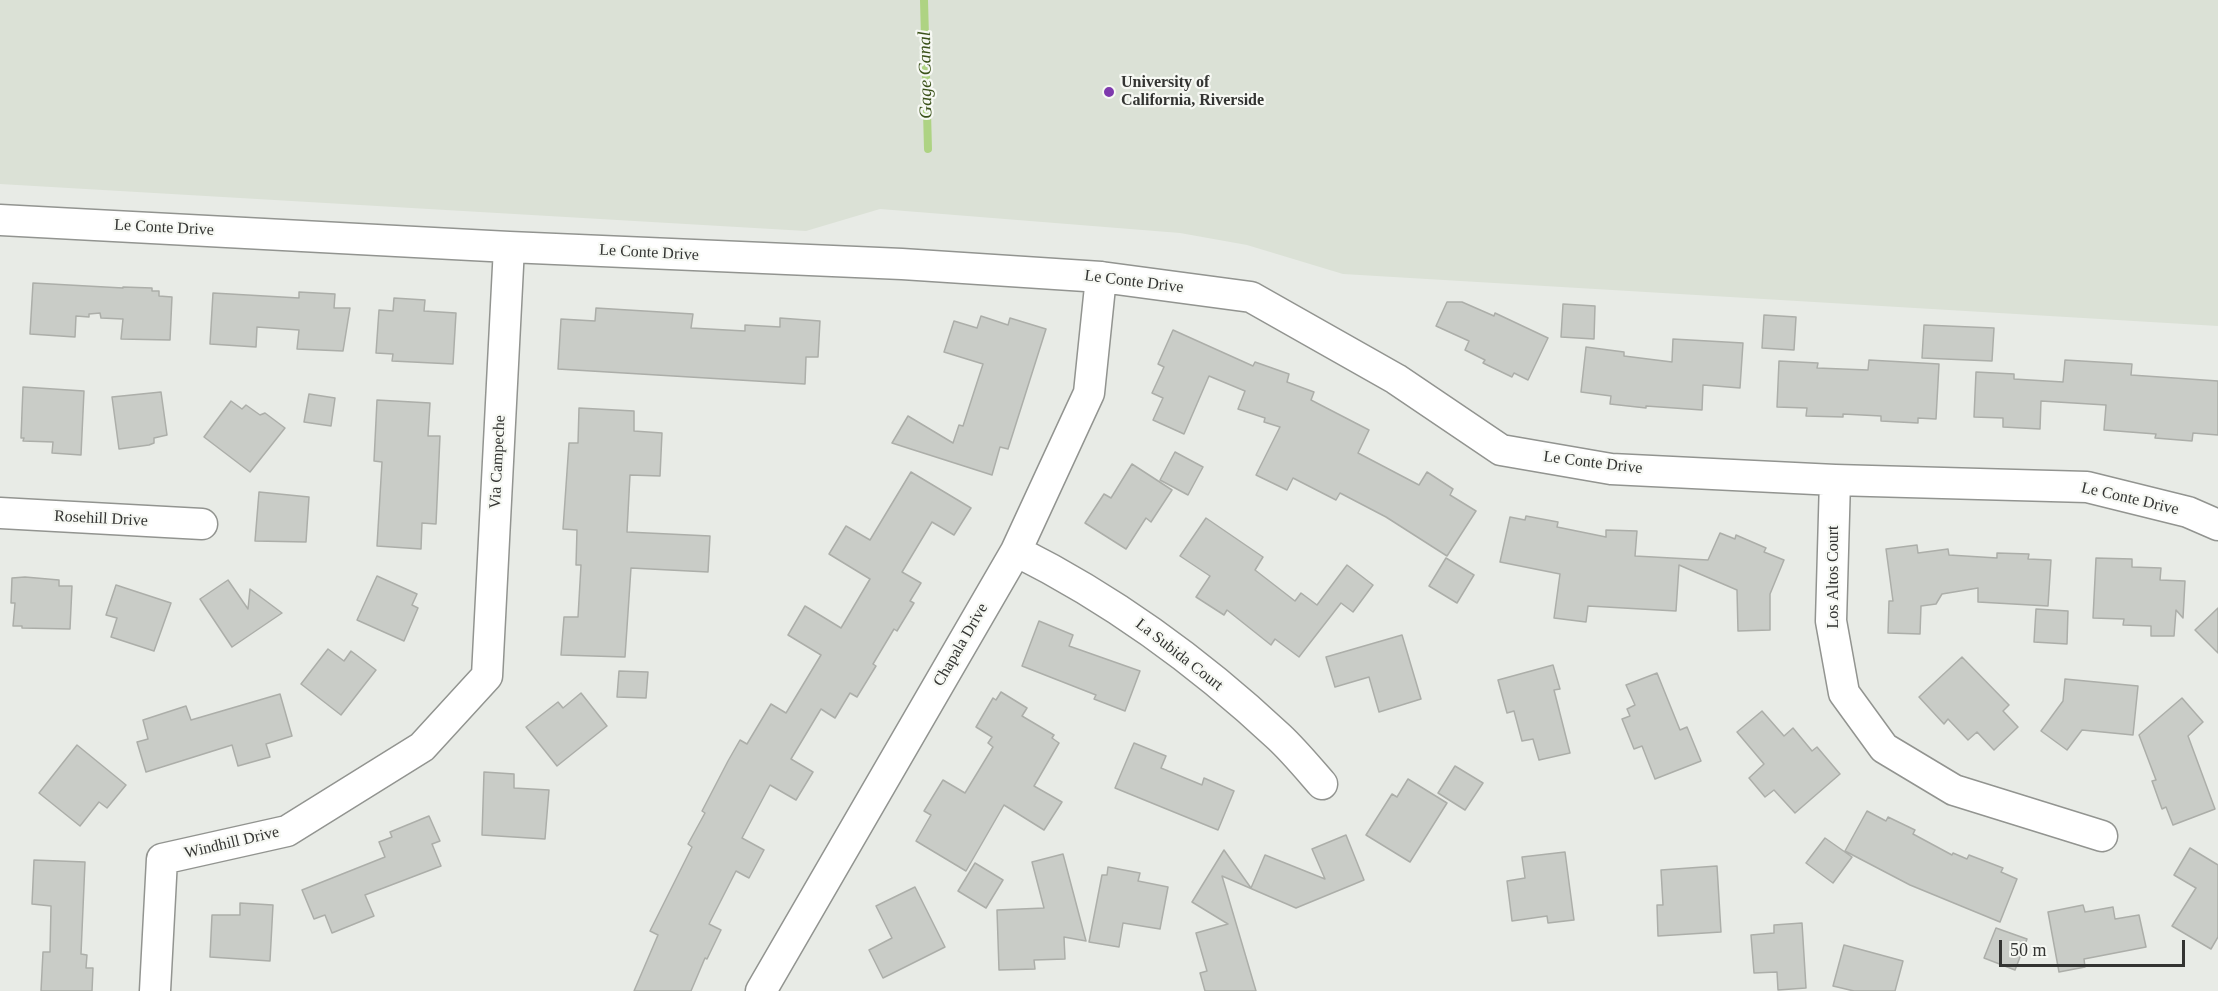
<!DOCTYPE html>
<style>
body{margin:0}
#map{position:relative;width:2218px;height:991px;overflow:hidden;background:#e8ebe6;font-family:"Times New Roman",serif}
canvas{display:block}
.scale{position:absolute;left:1999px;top:940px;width:186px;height:27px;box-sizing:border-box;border:3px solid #333432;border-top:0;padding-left:8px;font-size:18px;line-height:21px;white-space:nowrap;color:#333432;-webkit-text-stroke:4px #f6f8f3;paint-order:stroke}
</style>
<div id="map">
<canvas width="2218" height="991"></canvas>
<div class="scale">50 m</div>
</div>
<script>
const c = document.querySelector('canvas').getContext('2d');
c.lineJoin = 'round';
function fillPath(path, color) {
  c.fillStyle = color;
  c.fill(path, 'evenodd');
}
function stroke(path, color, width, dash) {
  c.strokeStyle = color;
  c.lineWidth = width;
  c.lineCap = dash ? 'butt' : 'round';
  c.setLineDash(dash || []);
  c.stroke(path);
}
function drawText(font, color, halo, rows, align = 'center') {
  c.font = font + ' "Times New Roman",serif';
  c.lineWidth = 4.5;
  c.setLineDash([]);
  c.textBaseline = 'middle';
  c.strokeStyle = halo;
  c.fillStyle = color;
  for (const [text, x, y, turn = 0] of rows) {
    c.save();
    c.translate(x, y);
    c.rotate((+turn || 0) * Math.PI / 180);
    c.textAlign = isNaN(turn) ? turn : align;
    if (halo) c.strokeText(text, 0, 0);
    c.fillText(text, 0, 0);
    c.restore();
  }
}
fillPath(new Path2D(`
 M0,0H2218V326L1343,274L1247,245L1180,233L880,209L806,231L0,184Z`), '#dbe1d6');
stroke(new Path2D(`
 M924,0L928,149`), '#aed383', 8);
const building = new Path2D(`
 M33,283L123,288V287L152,288V291H159V296L172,297L170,340L121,339L123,319L101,318L100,313L89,314V317L76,316L75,337L30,334Z
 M299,292L335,294L334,308H350L343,351L297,349L299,330L257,327L256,347L210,344L213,293L299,298Z
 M394,298L425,300L424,311L456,313L453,364L392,361L393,354L376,353L379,310L393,311Z
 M1447,302H1462L1494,316L1495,313L1548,338L1528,380L1514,373L1512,377L1483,363L1485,360L1465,350L1469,341L1436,326Z
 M1563,304L1595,306L1594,339L1561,337Z
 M596,308L693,314L691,328L745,331V325L780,327V318L820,321L818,357H806L805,384L558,369L561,319L595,321Z
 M1764,315L1796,317L1794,350L1762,348Z
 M981,316L1008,325L1010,318L1046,329L1008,449L1000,447L992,475L892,443L908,416L953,443L959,425L963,426L983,364L944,352L954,321L977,328Z
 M1924,325L1994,328L1992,361L1922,358Z
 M1173,330L1253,366L1255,362L1289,374L1287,382L1314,392L1311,400L1369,430L1358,453L1419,485L1427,472L1453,489L1450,495L1476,511L1447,556L1386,517L1340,493L1336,500L1293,478L1287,490L1256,475L1280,427L1264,422L1265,418L1238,409L1245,391L1209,376L1184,434L1153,420L1163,398L1152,393L1164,367L1158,364Z
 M1673,339L1743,343L1740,388L1703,385L1702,410L1646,406V408L1610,404L1611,396L1581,392L1586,347L1624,352V356L1672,362Z
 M1869,360L1939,364L1936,419L1918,418V423L1881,421V416L1843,414V417L1806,416L1807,408L1777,407L1779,361L1818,363L1817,368L1868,370Z
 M2065,360L2132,364L2131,375L2218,381V435L2193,433L2192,441L2155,438L2156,434L2104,430L2106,405L2041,401L2040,429L2003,427V418L1974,417L1976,372L2014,374V379L2063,382Z
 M23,387L84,391L81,455L52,453L53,442L23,441L24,438H21Z
 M161,392L167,435L154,438V443L149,445L119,449L112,397Z
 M309,394L335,398L331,426L304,422Z
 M377,400L430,403L428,436H440L436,524L422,523L421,549L377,546L382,462L374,461Z
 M231,401L242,409L246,405L260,415L265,413L285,428L250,472L204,437Z
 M579,408L634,411V431L662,433L660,476L630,475L627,532L710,536L708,572L631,568L625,657L561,655L564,617H578L581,565H576L577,530L563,529L569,443H578Z
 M1175,452L1203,467L1188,495L1160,480Z
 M1132,464L1172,490L1151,522L1146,518L1126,549L1085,523L1104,494L1111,498Z
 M911,472L971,508L954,535L932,522L902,572L921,583L910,601L914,603L897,631L894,629L873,664L876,666L857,697L850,693L835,718L821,709L791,759L813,772L796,800L770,785L742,838L764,850L749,878L736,871L709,924L721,930L707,959L705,958L691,991H634L658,935L650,931L692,847L688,844L705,813L702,811L728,761L740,740L747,744L771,704L786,713L821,655L788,635L805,606L841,628L870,579L829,554L846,526L870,540Z
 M259,492L309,497L306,542L255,541Z
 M1526,516L1558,522L1557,527L1606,537V530L1637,531L1635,556L1708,560L1720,533L1735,539L1736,535L1766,548L1764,552L1784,560L1770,594V630L1738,631L1737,590L1679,565L1676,611L1588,606L1586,622L1554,618L1560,574L1500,562L1510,517L1525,520Z
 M1206,518L1263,557L1255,570L1295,601L1301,593L1317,605L1347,565L1373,585L1353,612L1341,603L1299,657L1275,639L1271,645L1227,610L1224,615L1196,597L1210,576L1180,556Z
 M1917,545L1918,553L1948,549L1949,555L1997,558V553L2029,554L2028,559L2051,560L2048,606L1978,602V588L1942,594L1936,604L1921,606L1920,634L1888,633L1889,601H1893L1886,549Z
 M1446,558L1474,575L1457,603L1429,586Z
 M2096,558L2132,559V567L2161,568L2160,580L2185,581L2183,618L2176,610L2174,636H2151V626L2123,625L2124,619L2093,618Z
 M377,576L417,594L412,605L418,608L404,641L357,620Z
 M25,577L59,580V586H72L70,629L22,628V626H13L15,603H11L12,578Z
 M228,580L248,609L250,589L282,613L232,647L200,599Z
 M116,585L171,603L154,651L111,637L117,618L106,615Z
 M2218,608V653L2195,630Z
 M2036,609L2068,611L2067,644L2034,642Z
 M1039,621L1073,635L1069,646L1140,671L1125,711L1094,699L1096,695L1022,666Z
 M1402,635L1421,699L1379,712L1369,677L1335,687L1326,657Z
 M328,649L344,661L351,651L376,670L341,715L301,684Z
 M1962,657L2009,705L2003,711L2018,727L1994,750L1977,732L1968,740L1948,719L1944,724L1919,697Z
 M1553,665L1560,689L1554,690L1570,753L1539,760L1533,739L1522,741L1514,711L1507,713L1498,680Z
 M619,671L648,672L646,698L617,697Z
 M1657,673L1680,730L1687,727L1701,761L1655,779L1642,746L1634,749L1622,719L1630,716L1627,709L1635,705L1626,685Z
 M2065,679L2138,686L2133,735L2082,730L2067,750L2041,731L2063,701Z
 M1001,692L1027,708L1022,716L1054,735L1052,738L1059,743L1034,786L1062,802L1044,830L1004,805L966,871L916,841L931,815L924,811L943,780L965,793L993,747L988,743L992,737L976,727L993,698L996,700Z
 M581,693L607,726L557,766L526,727L558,702L563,708Z
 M280,694L292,736L266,744L270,757L238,766L232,745L146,772L137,742L148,739L143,720L186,706L191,720Z
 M2182,698L2203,722L2188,736L2215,809L2173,825L2166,807L2162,809L2152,781L2156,780L2139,735Z
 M1762,711L1784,736L1793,728L1812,751L1817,747L1840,774L1795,813L1774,790L1765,797L1749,778L1764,764L1737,732Z
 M1134,743L1166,756L1161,768L1202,785L1204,778L1234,791L1218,830L1115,788Z
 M77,745L126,785L107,808L99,802L80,826L39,793Z
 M1455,766L1483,783L1465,810L1438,793Z
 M484,772L514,774V788L549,790L545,839L482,835Z
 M1408,779L1447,803L1410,862L1366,835L1392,794L1397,797Z
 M1867,811L1886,821L1888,817L1915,830L1913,834L1952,855L1953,853L1967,859L1969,855L2003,868L2001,872L2017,879L2000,922L1910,885L1845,851Z
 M429,816L440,841L432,844L441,866L365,895L374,916L332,933L325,915L314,919L302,890L385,857L379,842L392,837L390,832Z
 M1346,835L1364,880L1296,908L1222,876L1256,991H1205L1200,973L1207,971L1196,933L1228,924L1192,902L1224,850L1251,888L1265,855L1325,879L1312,849Z
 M1825,838L1852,857L1833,883L1806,863Z
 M2190,848L2218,865V937L2211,949L2172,926L2196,888L2174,875Z
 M1565,852L1574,920L1548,923L1547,916L1512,921L1507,881L1525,878L1522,857Z
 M1063,854L1086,941L1064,937L1065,959L1034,960L1035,969L999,970L997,910L1044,908L1032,862Z
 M34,860L85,862L81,954L87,955L86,968H93L92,991H41L43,952H50L51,906L32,904Z
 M975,863L1003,880L986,908L958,891Z
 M1717,866L1721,932L1658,936L1657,905H1663L1661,870Z
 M1108,867L1140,873L1138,881L1168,887L1160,929L1123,923L1119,947L1089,942L1102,875H1107Z
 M915,887L945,947L883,978L869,950L892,938L876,906Z
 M240,903L273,905L270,961L210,957L212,915H240Z
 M2083,905L2085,912L2113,907L2115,919L2139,915L2146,947L2084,959L2085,967L2059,972L2048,912Z
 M1802,923L1806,988L1778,990L1777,972L1754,973L1751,935L1774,933V925Z
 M1996,928L2027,939L2015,970L1984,958Z
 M1844,945L1903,961L1895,991H1854L1833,986Z`);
fillPath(building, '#c9ccc7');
stroke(building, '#acaea9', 1.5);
const minor = new Path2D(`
 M0,220L509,247L902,264L1101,277L1251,297L1396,379L1501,450L1611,469L1835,480L2087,487L2188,512L2218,525
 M1835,480L1831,621L1844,693L1884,748L1954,790L2102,836
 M0,513L202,524
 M1016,551C1112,599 1200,663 1279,737C1294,751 1308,768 1322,784
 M155,991L162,859L287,831L422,747L487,676L509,247
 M761,991L1016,551L1089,393L1101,277`);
stroke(minor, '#929490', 33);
stroke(minor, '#fff', 30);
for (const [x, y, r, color] of [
 [1109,92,6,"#7e39ad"]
]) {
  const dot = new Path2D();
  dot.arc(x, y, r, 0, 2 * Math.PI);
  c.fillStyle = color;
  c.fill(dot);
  stroke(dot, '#f6f8f3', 2);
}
drawText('bold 16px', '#333432', '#f6f8f3', [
 ["University of",1121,83],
 ["California, Riverside",1121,101]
], 'left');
drawText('16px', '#333432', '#f6f8f3', [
 ["Le Conte Drive",164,228,3],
 ["Le Conte Drive",649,253,3],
 ["Le Conte Drive",1134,282,7],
 ["Via Campeche",498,462,-87],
 ["Le Conte Drive",1593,463,7],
 ["Le Conte Drive",2130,499,13],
 ["Rosehill Drive",101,519,3],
 ["Los Altos Court",1834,577,-90],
 ["Chapala Drive",961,645,-60],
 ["La Subida Court",1179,655,38],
 ["Windhill Drive",232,843,-13]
]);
drawText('italic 18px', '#3a5119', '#f6f8f3', [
 ["Gage Canal",926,75,-91]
]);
</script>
